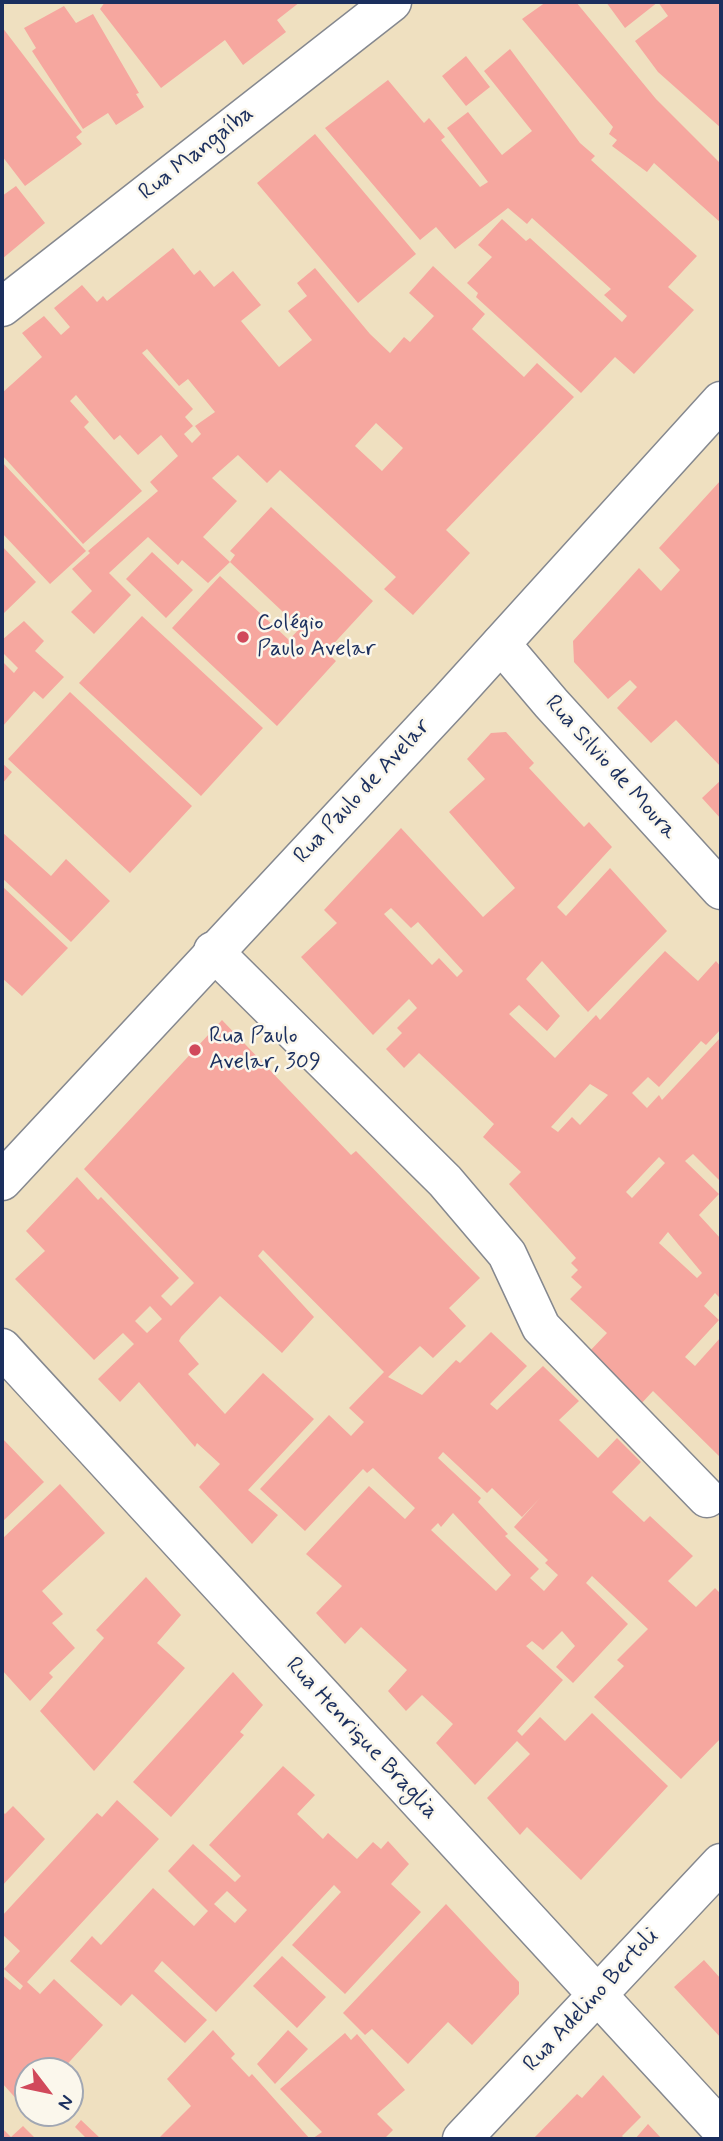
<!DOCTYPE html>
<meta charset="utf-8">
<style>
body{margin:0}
#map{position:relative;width:723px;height:2141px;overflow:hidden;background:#efe0c0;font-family:Mynerve,sans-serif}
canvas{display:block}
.frame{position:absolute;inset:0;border:4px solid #1b2f5e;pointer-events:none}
.north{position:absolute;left:14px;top:2057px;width:70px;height:70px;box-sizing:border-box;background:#fbf7ec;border:2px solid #a1a7b3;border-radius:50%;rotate:122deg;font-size:19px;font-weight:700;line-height:28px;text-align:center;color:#1b2f5e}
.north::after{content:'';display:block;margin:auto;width:24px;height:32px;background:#d1495b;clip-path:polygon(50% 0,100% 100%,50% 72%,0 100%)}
</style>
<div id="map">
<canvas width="723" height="2141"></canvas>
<div class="frame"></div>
<div class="north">N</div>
</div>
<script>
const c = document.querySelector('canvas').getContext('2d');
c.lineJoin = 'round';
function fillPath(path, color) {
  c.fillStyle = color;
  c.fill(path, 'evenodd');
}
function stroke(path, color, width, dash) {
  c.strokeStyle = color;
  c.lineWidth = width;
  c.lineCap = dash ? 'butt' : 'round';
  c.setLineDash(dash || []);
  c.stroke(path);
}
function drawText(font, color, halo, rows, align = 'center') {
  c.font = font + ' Mynerve,sans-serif';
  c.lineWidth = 5;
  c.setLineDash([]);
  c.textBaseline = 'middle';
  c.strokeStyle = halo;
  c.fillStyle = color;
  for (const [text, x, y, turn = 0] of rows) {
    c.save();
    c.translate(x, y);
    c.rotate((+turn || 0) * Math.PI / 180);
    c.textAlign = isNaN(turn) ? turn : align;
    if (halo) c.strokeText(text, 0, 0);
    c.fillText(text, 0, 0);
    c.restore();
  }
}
fillPath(new Path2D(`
 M105,2L232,3L300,2L277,20L286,32L243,65L225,40L161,88L100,9Z
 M546,2H576L656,99L721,164V223L654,163L647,172L612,146L617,140L609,134L613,127L522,19Z
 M606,2H721V128L658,72L635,41L668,16L658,2L625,28Z
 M64,6L76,23L93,14L139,93L136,94L144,107L116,125L108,113L83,129L32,51L36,48L24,28Z
 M2,27L82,132L76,137L82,144L25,186L2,156Z
 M510,49L580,143L595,156L591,160L697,256L668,287L694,310L634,374L615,357L581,393L476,297L478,293L467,283L492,257L478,245L502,219L526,241L530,238L622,322L627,316L604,295L611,289L532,218L527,224L508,208L455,249L436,227L420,240L325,128L388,80L424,123L429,118L445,137L441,140L480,187L488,182L447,128L468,112L502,155L532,131L484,71Z
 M466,56L490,87L466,106L442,76Z
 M315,134L416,254L358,303L257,183Z
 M16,186L45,223L2,259V196Z
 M173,248L194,275L200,270L214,287L233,271L261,305L241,321L279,367L312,340L288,311L307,296L297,283L315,268L370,334L390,353L404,337L410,342L434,316L409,293L433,266L485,314L472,329L524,377L537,363L574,397L446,530L470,553L413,615L384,589L396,577L280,470L267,483L238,455L212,478L237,501L203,537L230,562L208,583L182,560L178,565L148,537L109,573L131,595L94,634L71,612L92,591L72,569L90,553L88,551L158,491L150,482L178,456L161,435L138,455L120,435L114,440L76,395L70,401L89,422L84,427L142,491L83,544L2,455V393L42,357L22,333L44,316L61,335L70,327L54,308L82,285L97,302L103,296L107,301ZM147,349L179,386L188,379L215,412L195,426L201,434L192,443L184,434L193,426L185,417L193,409L142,353ZM376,423L403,448L382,471L355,446Z
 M2,462L86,551L50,584L2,533Z
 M721,480V767L676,720L651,743L617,708L637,687L630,680L608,699L574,662L573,641L639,568L661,591L680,570L659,548Z
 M271,507L373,601L326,652L336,661L277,726L172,628L220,576L289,640L300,628L230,562L235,555L230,551Z
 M2,546L36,582L2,615Z
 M152,552L193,590L166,618L126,579Z
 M142,616L263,728L201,796L79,683Z
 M24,621L44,641L35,651L64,677L43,699L34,691L2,727V661L14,673L18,668L2,652V640Z
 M70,692L192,806L130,873L8,759Z
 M506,732L534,763L529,768L584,827L589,822L612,847L557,907L566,916L610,868L667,931L588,1012L542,961L526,979L560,1016L547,1031L519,1005L509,1014L555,1058L596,1015L600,1020L665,951L698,981L716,961L721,967V1029L706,1045L701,1041L659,1087L648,1077L632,1093L647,1108L659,1095L662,1100L721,1037V1182L693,1154L685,1161L719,1194L699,1215L721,1239V1299L715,1293L704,1306L719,1320L685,1357L695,1366L721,1337V1458L653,1391L639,1406L587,1354L607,1333L570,1299L582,1287L571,1277L578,1270L571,1263L576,1258L509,1184L521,1172L483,1137L494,1124L419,1053L404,1068L386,1049L402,1033L397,1028L417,1008L409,999L373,1035L301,957L337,923L324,910L401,828L483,917L515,888L449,812L485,779L467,759L491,733ZM391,908L411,928L418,922L463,971L457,977L439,958L432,965L384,914ZM590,1084L608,1095L580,1125L572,1117L558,1132L551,1127ZM659,1157L665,1163L632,1198L626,1192ZM668,1232L702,1273L697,1278L659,1243Z
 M2,763L12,772L2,784Z
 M721,780V819L702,798Z
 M2,832L51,876L66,859L110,901L71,942L2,878Z
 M2,886L68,948L22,996L2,978Z
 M222,1020L351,1155L356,1151L480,1278L449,1308L466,1326L433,1358L420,1346L388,1377L422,1395L456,1360L460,1363L491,1332L527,1366L490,1404L497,1410L543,1366L579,1401L559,1420L598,1458L617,1438L641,1462L612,1492L644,1522L650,1516L693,1556L668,1581L696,1607L715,1588L721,1594V1738L681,1779L594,1697L624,1666L617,1660L648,1629L592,1576L586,1583L628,1624L573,1683L556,1667L575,1646L562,1631L543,1650L532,1641L526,1646L563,1680L517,1731L522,1736L540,1717L565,1741L592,1713L668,1786L581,1880L527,1827L520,1835L487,1798L530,1754L517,1741L475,1785L436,1743L453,1724L422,1695L406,1711L388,1691L407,1670L361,1627L345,1644L316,1613L342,1586L306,1554L369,1486L405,1519L415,1508L373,1468L367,1473L363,1469L305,1531L260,1489L329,1415L351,1436L364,1422L349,1408L384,1372L263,1250L258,1256L314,1317L282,1353L220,1296L181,1337L179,1341L199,1364L188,1374L225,1414L263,1373L314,1419L248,1490L278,1515L252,1544L199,1487L220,1464L197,1443L195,1447L139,1382L120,1402L98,1379L134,1344L123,1333L94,1360L15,1279L45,1251L26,1231L77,1177L98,1200L101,1197L179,1278L161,1296L171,1306L194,1283L84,1169ZM150,1306L162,1319L147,1333L135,1321ZM443,1452L487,1493L492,1488L522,1517L540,1498L514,1527L548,1560L545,1563L558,1575L544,1591L530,1578L539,1569L505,1536L508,1534L478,1502L481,1498L438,1458ZM453,1513L511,1575L496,1591L431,1530L438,1523L441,1527Z
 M2,1438L44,1482L2,1522Z
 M60,1484L105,1533L42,1591L63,1614L52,1623L75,1648L49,1673L53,1677L30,1701L2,1670V1539Z
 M146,1577L181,1615L157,1643L185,1668L94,1771L40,1711L104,1638L96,1630Z
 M233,1672L263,1705L240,1732L244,1735L171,1817L133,1782Z
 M283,1766L315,1795L297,1814L323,1839L328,1833L357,1859L373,1842L381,1849L388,1841L409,1864L391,1884L421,1912L345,1994L292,1945L341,1892L334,1885L216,2012L162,1961L154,1971L207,2020L185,2043L132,1994L121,2006L70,1961L92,1936L101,1945L153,1888L194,1926L208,1911L168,1871L193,1844L235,1882L241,1876L209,1845ZM227,1891L247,1910L235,1923L214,1904Z
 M117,1800L159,1839L27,1982L40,1994L54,1979L103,2025L61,2071H28V2096L20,2103L2,2083V1975L20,1990L23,1986L4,1969L20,1951L2,1934V1916L97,1813L102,1817Z
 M13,1806L45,1839L2,1886V1811L5,1814Z
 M446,1904L519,1982V1994L472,2045L448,2022L408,2064L372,2029L365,2035L343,2013Z
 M282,1956L326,1997L297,2028L253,1986Z
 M704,1960L721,1979V2038L674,1987Z
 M213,2030L235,2054L231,2058L249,2077L252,2074L310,2139H158L191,2106L167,2079Z
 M288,2030L308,2049L275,2084L257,2064Z
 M345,2033L351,2040L357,2034L405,2090L377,2114L393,2130L384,2139H312L322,2132L280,2089Z
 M603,2075L641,2117L622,2136L625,2139H533L577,2094L582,2098Z
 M81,2120L101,2139H87L75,2127Z
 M648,2124L662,2139H635Z
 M23,2126L36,2139H2V2128L11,2137Z`), '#f6a79f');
const minor = new Path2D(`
 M2,307L392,2
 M501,644L551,703L721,890
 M213,951L445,1181L507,1254L541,1327L707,1498
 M2,1348L721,2129
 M462,2139L721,1863`);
const tertiary = new Path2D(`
 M2,1181L449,701L721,401`);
stroke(minor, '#85888f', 41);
stroke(tertiary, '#85888f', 41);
stroke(minor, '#fff', 38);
stroke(tertiary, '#fff', 38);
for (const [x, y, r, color] of [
 [243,637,7,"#d1495b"],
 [195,1050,7,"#d1495b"]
]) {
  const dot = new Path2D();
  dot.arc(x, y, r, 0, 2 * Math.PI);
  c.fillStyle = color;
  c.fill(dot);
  stroke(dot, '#fbf7ec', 2.5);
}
drawText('23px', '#1b2f5e', '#fbf7ec', [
 ["Rua Mangaíba",197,154,-38],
 ["Rua Silvio de Moura",610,768,48],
 ["Rua Paulo de Avelar",363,792,-47],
 ["Rua Henrique Braglia",361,1739,47],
 ["Rua Adelino Bertoli",592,2001,-47]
]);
drawText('23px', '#1b2f5e', '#fbf7ec', [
 ["Colégio",257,624],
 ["Paulo Avelar",257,650],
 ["Rua Paulo",209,1037],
 ["Avelar, 309",209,1063]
], 'left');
</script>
